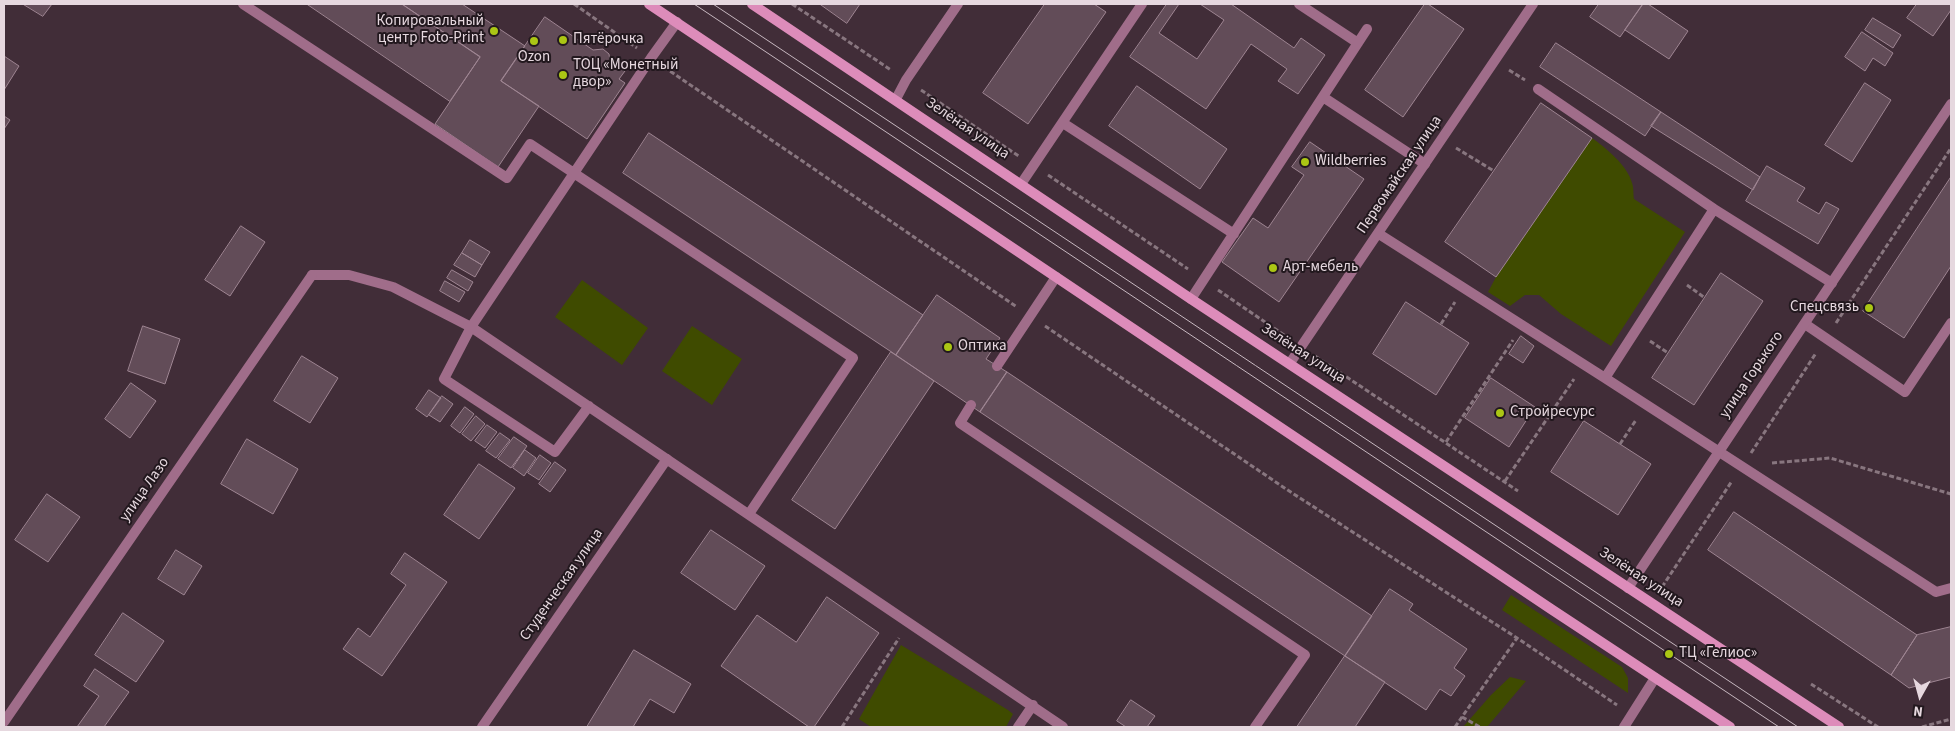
<!DOCTYPE html>
<meta charset="utf-8">
<style>
body{margin:0}
#map{position:relative;width:1955px;height:731px;overflow:hidden;background:#412d38;font-family:"Source Sans 3",sans-serif}
canvas{display:block}
.frame{position:absolute;inset:0;border:5px solid #e6d8df;pointer-events:none}
.north{position:absolute;left:1895px;top:671px;width:50px;height:50px;-webkit-text-stroke:4px #22181e;paint-order:stroke;rotate:187deg;font-size:14px;font-weight:700;line-height:20px;text-align:center;color:#e6d8df}
.north::after{content:'';display:block;margin:auto;width:18px;height:22px;background:#e6d8df;clip-path:polygon(50% 0,100% 100%,50% 72%,0 100%)}
</style>
<div id="map">
<canvas width="1955" height="731"></canvas>
<div class="frame"></div>
<div class="north">N</div>
</div>
<script>
const c = document.querySelector('canvas').getContext('2d');
c.lineJoin = 'round';
function fillPath(path, color) {
  c.fillStyle = color;
  c.fill(path, 'evenodd');
}
function stroke(path, color, width, dash) {
  c.strokeStyle = color;
  c.lineWidth = width;
  c.lineCap = dash ? 'butt' : 'round';
  c.setLineDash(dash || []);
  c.stroke(path);
}
function drawText(font, color, halo, rows, align = 'center') {
  c.font = font + ' "Source Sans 3",sans-serif';
  c.lineWidth = 4;
  c.setLineDash([]);
  c.textBaseline = 'middle';
  c.strokeStyle = halo;
  c.fillStyle = color;
  for (const [text, x, y, turn = 0] of rows) {
    c.save();
    c.translate(x, y);
    c.rotate((+turn || 0) * Math.PI / 180);
    c.textAlign = isNaN(turn) ? turn : align;
    if (halo) c.strokeText(text, 0, 0);
    c.fillText(text, 0, 0);
    c.restore();
  }
}
fillPath(new Path2D(`
 M1592,138C1606,148 1628,166 1632,183C1634,188 1633,194 1634,199L1685,232L1611,346L1561,314L1539,295H1525L1510,306L1488,292L1496,277Z
 M582,280L648,328L622,365L555,317Z
 M692,326L742,359L712,405L662,371Z
 M1511,595L1622,667L1628,678V693L1502,610Z
 M901,645L1008,710L1013,714L1006,727H871L859,719Z
 M1510,677L1526,681L1487,727H1463L1491,695Z`), '#3f4b00');
const building = new Path2D(`
 M23,4H52L43,16Z
 M307,4H402L480,57L450,101Z
 M402,4H462L525,46L501,81L539,106L498,167L435,124L480,57Z
 M820,4H860L847,23Z
 M1045,4H1094L1106,12L1028,124L983,93Z
 M1167,4H1179L1159,33L1197,59L1224,20L1200,4H1231L1294,48L1301,38L1325,55L1298,94L1278,81L1287,69L1251,44L1206,109L1130,57Z
 M1425,4H1428L1464,29L1403,117L1365,90Z
 M1599,4H1643L1620,37L1590,17Z
 M1643,4H1648L1688,31L1669,59L1625,30Z
 M1917,4H1951V10L1933,36L1907,18Z
 M545,17L593,50L603,49L609,54L610,61L625,71L619,79L625,83L587,139L501,81Z
 M1873,18L1901,35L1893,48L1865,30Z
 M1862,32L1893,53L1885,66L1873,58L1865,71L1845,57Z
 M1556,43L1661,112L1645,136L1540,67Z
 M4,56L19,66L4,90Z
 M1865,83L1891,100L1852,162L1825,145Z
 M1137,86L1227,149L1200,189L1109,126Z
 M1541,103L1592,138L1496,277L1445,242Z
 M1661,112L1760,177L1753,190L1651,126Z
 M4,116L10,120L4,129Z
 M649,133L923,315L896,355L623,173Z
 M1310,142L1364,179L1279,302L1222,262L1253,218L1268,228L1304,175L1292,167Z
 M1767,166L1805,188L1797,201L1819,214L1826,202L1839,209L1818,244L1746,201Z
 M1951,177V266L1904,338L1863,311Z
 M241,226L265,242L230,296L205,280Z
 M470,240L490,252L482,265L462,253Z
 M462,253L482,265L475,277L454,265Z
 M452,270L473,282L468,291L447,278Z
 M1721,273L1763,301L1694,405L1652,378Z
 M445,281L465,292L459,302L440,291Z
 M937,295L1000,338L986,359L1007,372L980,412L896,355Z
 M1406,302L1469,343L1436,395L1373,354Z
 M143,326L180,339L165,384L128,371Z
 M1521,336L1534,346L1523,363L1509,354Z
 M891,352L934,381L835,529L792,500Z
 M302,356L338,378L310,423L274,401Z
 M1007,372L1372,616L1345,656L980,412Z
 M1491,378L1535,407L1509,447L1465,418Z
 M131,383L156,401L130,438L105,419Z
 M429,390L441,398L427,417L416,409Z
 M442,396L453,404L440,422L429,415Z
 M465,407L474,414L460,433L451,426Z
 M476,416L485,424L471,441L462,434Z
 M1584,421L1651,464L1618,515L1551,472Z
 M487,425L497,432L485,448L475,441Z
 M500,433L510,440L496,458L486,451Z
 M514,437L527,446L511,468L498,459Z
 M247,439L298,469L273,514L221,484Z
 M525,450L536,458L524,476L513,468Z
 M540,455L551,463L539,480L528,473Z
 M555,462L566,470L550,492L539,484Z
 M479,464L515,488L479,539L444,515Z
 M47,494L80,517L48,562L15,540Z
 M1734,512L1917,635L1891,675L1708,550Z
 M711,530L765,566L735,610L681,573Z
 M176,550L202,566L184,595L158,579Z
 M405,553L447,582L382,676L343,649L358,628L370,637L406,585L391,574Z
 M1390,589L1413,604L1409,610L1467,649L1454,668L1465,676L1451,696L1440,689L1426,710L1345,656Z
 M827,597L879,633L814,727H809L721,666L757,615L796,642Z
 M123,613L164,641L136,682L95,655Z
 M1951,627V677L1909,688L1891,675L1917,635Z
 M634,650L691,684L674,713L650,699L633,727H587Z
 M1345,656L1385,682L1355,727H1297Z
 M95,669L129,692L104,727H77L99,696L84,686Z
 M1131,700L1155,716L1147,727H1126L1117,721Z`);
fillPath(building, '#624c58');
stroke(building, '#9e8592', 1);
stroke(new Path2D(`
 M574,4L637,48
 M792,4L891,70
 M664,67L1017,307
 M1509,70L1525,80
 M921,90L1020,157
 M1456,148L1494,171
 M1048,175L1188,269
 M1687,285L1705,298
 M1218,290L1287,337
 M1836,323L1951,148
 M1441,324L1455,302
 M1045,326L1286,489L1517,638L1617,705
 M1650,341L1668,353
 M1315,356L1518,491
 M1446,442L1513,340
 M1620,444L1636,420
 M1751,453L1816,353
 M1772,463L1830,458L1951,494
 M1505,481L1574,379
 M1662,587L1732,481
 M1811,684L1878,727
 M1462,717L1480,727
 M842,727L899,638
 M1455,727L1517,638
 M1922,727L1951,719`), '#88767f', 3, [5, 2.5]);
stroke(new Path2D(`
 M243,4L507,178L530,144L853,358L749,514
 M1299,4L1358,43
 M1538,89L1714,209L1832,283
 M1323,97L1425,164
 M1063,123L1234,234
 M1021,184L1142,4
 M1714,209L1605,378L1936,592L1951,588
 M1379,234L1605,378
 M312,275H349L393,287L471,327L1063,727
 M1191,299L1367,29
 M1805,324L1905,392L1951,323
 M997,366L1056,277
 M971,405L960,423L1305,655L1255,727
 M589,406L555,452L444,379L471,327L651,58L677,22
 M1018,727L1033,705`), '#a06d8a', 10);
stroke(new Path2D(`
 M896,99L906,80L958,4
 M1290,363L1533,4
 M1628,588L1951,104
 M4,722L312,275
 M482,727L667,459
 M1624,727L1655,678`), '#a06d8a', 10);
stroke(new Path2D(`
 M649,4L1551,609L1730,727
 M752,4L1191,299L1839,727`), '#dd8cba', 10);
stroke(new Path2D(`
 M694,4L1779,727
 M713,4L1798,727`), '#c7b8c0', 1);
for (const [x, y, r, color] of [
 [494,31,5,"#abc614"],
 [563,40,5,"#abc614"],
 [534,41,5,"#abc614"],
 [563,75,5,"#abc614"],
 [1305,162,5,"#abc614"],
 [1273,268,5,"#abc614"],
 [1869,308,5,"#abc614"],
 [948,347,5,"#abc614"],
 [1500,413,5,"#abc614"],
 [1669,654,5,"#abc614"]
]) {
  const dot = new Path2D();
  dot.arc(x, y, r, 0, 2 * Math.PI);
  c.fillStyle = color;
  c.fill(dot);
  stroke(dot, '#22181e', 2);
}
drawText('15px', '#e6d8df', '#22181e', [
 ["Копировальный",484,22,"right"],
 ["центр Foto-Print",484,39,"right"],
 ["Пятёрочка",573,40],
 ["Ozon",534,58,"center"],
 ["ТОЦ «Монетный",573,66],
 ["двор»",573,83],
 ["Wildberries",1315,162],
 ["Арт-мебель",1283,268],
 ["Спецсвязь",1859,308,"right"],
 ["Оптика",958,347],
 ["Стройресурс",1510,413],
 ["ТЦ «Гелиос»",1679,654]
], 'left');
drawText('15px', '#e6d8df', '#22181e', [
 ["Зелёная улица",967,129,34],
 ["Первомайская улица",1400,175,-56],
 ["Зелёная улица",1303,354,33],
 ["улица Горького",1752,375,-56],
 ["улица Лазо",145,490,-55],
 ["Зелёная улица",1641,578,33],
 ["Студенческая улица",562,585,-55]
]);
</script>
